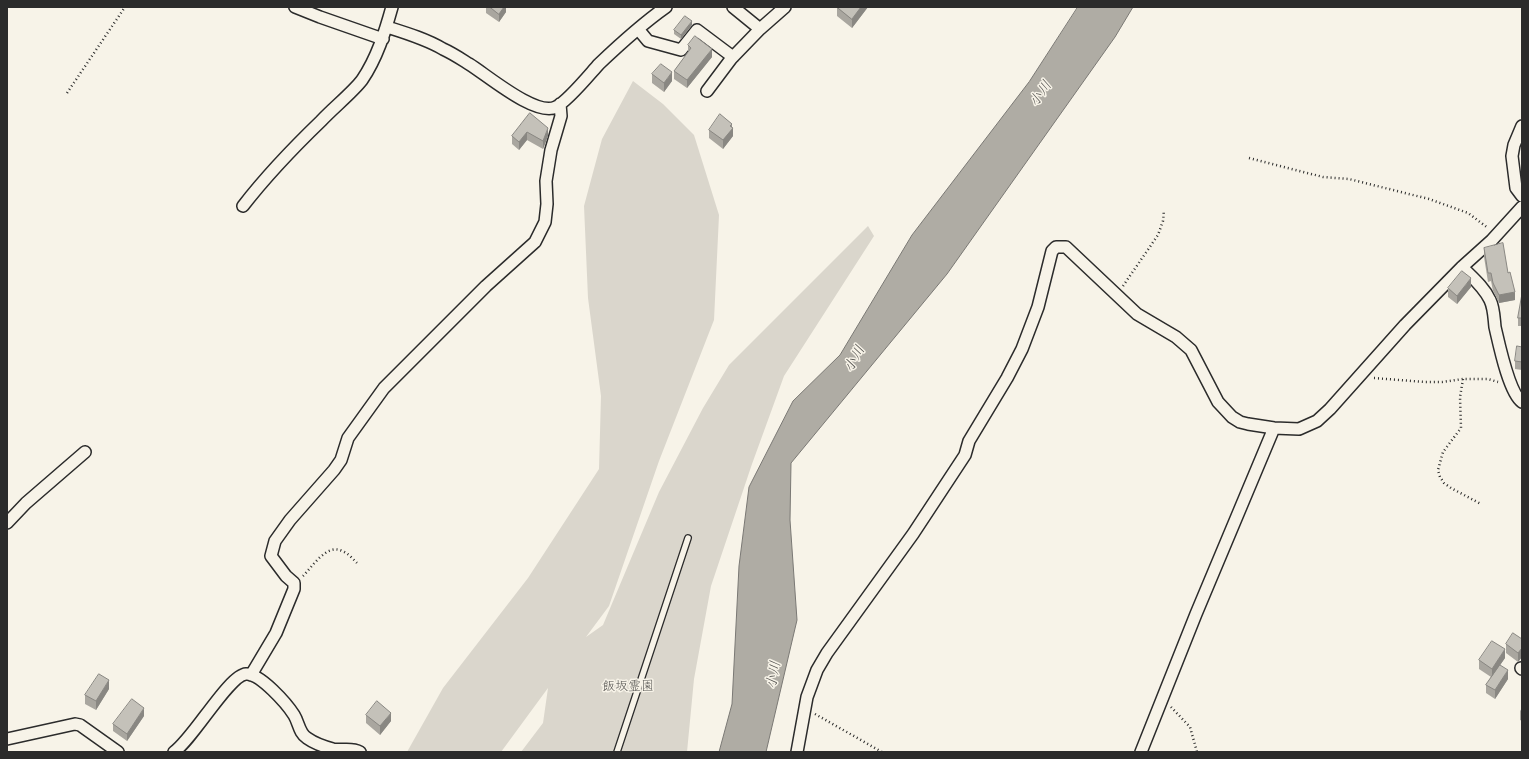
<!DOCTYPE html>
<meta charset="utf-8">
<style>
body{margin:0}
#map{position:relative;width:1529px;height:759px;overflow:hidden;background:#f7f3e8;font-family:Sriracha,sans-serif}
canvas{display:block}
.frame{position:absolute;inset:0;border:8px solid #2b2b2b;pointer-events:none}
</style>
<div id="map">
<canvas width="1529" height="759"></canvas>
<div class="frame"></div>
</div>
<script>
const c = document.querySelector('canvas').getContext('2d');
c.lineJoin = 'round';
function fillPath(path, color) {
  c.fillStyle = color;
  c.fill(path, 'evenodd');
}
function stroke(path, color, width, dash) {
  c.strokeStyle = color;
  c.lineWidth = width;
  c.lineCap = dash ? 'butt' : 'round';
  c.setLineDash(dash || []);
  c.stroke(path);
}
function drawText(font, color, halo, rows, align = 'center') {
  c.font = font + ' Sriracha,"Klee One",sans-serif';
  c.lineWidth = 3;
  c.setLineDash([]);
  c.textBaseline = 'middle';
  c.strokeStyle = halo;
  c.fillStyle = color;
  for (const [text, x, y, turn = 0] of rows) {
    c.save();
    c.translate(x, y);
    c.rotate((+turn || 0) * Math.PI / 180);
    c.textAlign = isNaN(turn) ? turn : align;
    if (halo) c.strokeText(text, 0, 0);
    c.fillText(text, 0, 0);
    c.restore();
  }
}
fillPath(new Path2D(`
 M633,81L663,104L694,135L719,215L714,320L659,461L609,606L586,637L603,625L659,492L703,408L729,365L868,226L874,236L784,376L752,464L711,586L694,679L687,752H521L543,723L548,688L501,752H407L443,688L528,578L599,469L601,396L588,298L584,206L602,139Z`), '#dad6cc');
const water = new Path2D(`
 M1078,7H1133L1115,37L947,274L791,463L790,520L797,620L766,752H719L732,704L739,566L749,487L793,401L840,355L912,235L1029,82Z`);
fillPath(water, '#afaca4');
stroke(water, '#7a7874', 1);
const lane = new Path2D(`
 M617,752L688,538`);
const street = new Path2D(`
 M295,7L320,17L383,39
 M733,7L760,29
 M387,27C406,33 426,39 443,49C452,53 461,59 469,64C487,75 536,117 556,107C568,101 589,75 599,64C620,44 642,24 666,7
 M638,29L648,41L681,50L697,30L733,57
 M707,91L731,59L760,29L785,7
 M1522,126L1514,145L1512,156L1516,188L1522,196
 M243,206C267,175 293,148 321,121C332,109 353,92 362,80C377,58 385,32 392,7
 M1462,267C1472,277 1484,287 1490,300C1494,308 1494,318 1495,327C1499,344 1509,393 1522,402
 M7,523L26,503L85,452
 M1521,668L1522,669
 M251,675L276,633L294,589V583L286,576L271,556L275,541L290,520L334,470L341,460L348,438L384,388L486,286L535,242L545,222L547,204L546,181L551,150L561,116L560,104
 M7,739L75,724L80,725L118,752
 M174,752C193,739 229,675 246,674C260,673 287,704 294,715C299,723 299,733 307,738C314,743 325,747 333,749C342,751 351,747 360,752
 M797,752L807,697L817,670L827,653L913,534L965,455L969,441L1007,378L1022,349L1038,307L1052,251L1056,247H1066L1137,314L1176,337L1191,350L1218,402L1232,417L1240,422L1248,424L1274,428L1299,429L1317,421L1330,409L1405,325L1462,267L1492,240L1522,207
 M1141,752L1196,614L1274,428`);
stroke(lane, '#2b2b2b', 8);
stroke(street, '#2b2b2b', 14);
stroke(new Path2D(`
 M67,93L125,7
 M1249,158L1323,177L1349,179L1429,199L1468,213L1488,228
 M1123,286L1158,235L1163,221L1164,210
 M1374,378L1425,382H1442L1463,379H1488L1498,382
 M1463,379L1460,397L1461,428L1443,452L1438,470L1440,477L1444,483L1451,488L1481,504
 M303,576C312,567 327,543 342,551C348,553 353,559 357,563
 M1171,707L1190,727L1197,752
 M815,714L882,752`), '#2b2b2b', 2.5, [1, 3]);
stroke(lane, '#f7f3e8', 5.5);
stroke(street, '#f7f3e8', 11);
fillPath(new Path2D(`
 M486,7H506V12L499,22L486,13Z
 M837,7H868L852,28L837,16Z
 M692,25L681,39L674,34V30Z
 M688,45L712,57L687,88L674,79V71L688,53Z
 M652,74L672,81L664,92L652,83Z
 M530,113L548,136L543,149L527,140L519,150L512,144V136Z
 M732,127L733,136L723,149L709,138V130Z
 M1484,248L1508,273L1515,300L1499,303L1493,291L1491,281L1488,282L1484,257Z
 M1471,287L1457,304L1448,297V288Z
 M1522,294V326H1518V318Z
 M1522,347V370L1515,369V361Z
 M1522,639V657L1518,662L1506,653V644Z
 M1505,658L1500,665L1508,679L1495,699L1486,693V685L1491,677L1479,669V660Z
 M109,689L96,710L85,704V695Z
 M1522,708V721L1520,720V711Z
 M366,715L391,721L380,735L366,723Z
 M144,716L127,741L113,731V724Z`), '#a9a69f');
fillPath(new Path2D(`
 M504,7H506V12L499,22V14Z
 M861,7H868L852,28V19Z
 M692,21V25L681,39V35Z
 M712,49V57L687,88V80Z
 M672,72V81L664,92V83Z
 M732,124V129L733,128V136L723,149V140Z
 M548,128V136L543,149V141Z
 M527,132V140L519,150V142Z
 M1471,278V287L1457,304V296Z
 M1515,292V300L1499,303V295Z
 M1522,648V657L1518,662V653Z
 M1505,649V658L1492,677V669Z
 M1508,670V679L1495,699V690Z
 M109,680V689L96,710V701Z
 M144,708V716L127,741V734Z
 M391,713V721L380,735V726Z`), '#898782');
const building = new Path2D(`
 M490,7H504L499,14Z
 M837,7H861L852,19Z
 M685,16L692,21L681,35L674,30Z
 M695,36L712,49L687,80L674,71L691,48L688,45Z
 M661,64L672,72L664,83L652,74Z
 M530,113L548,128L543,141L527,132L519,142L512,136Z
 M720,114L732,124L730,126L733,128L723,140L709,130Z
 M1503,243L1508,273L1510,272L1515,292L1499,295L1493,283L1491,273H1488L1484,248Z
 M1462,271L1471,278L1457,296L1448,288Z
 M1522,294V318H1518Z
 M1517,346L1522,347V362L1515,361Z
 M1513,633L1522,639V648L1518,653L1506,644Z
 M1492,641L1505,649L1492,669L1479,660Z
 M1500,665L1508,670L1495,690L1486,685Z
 M99,674L109,680L96,701L85,695Z
 M132,699L144,708L127,734L113,724Z
 M377,701L391,713L380,726L366,715Z`);
fillPath(building, '#c4c1b9');
stroke(building, '#898782', 1);
drawText('13px', '#575653', '#f7f3e8', [
 ["飯坂霊園",628,687]
]);
drawText('italic 14px', '#53524f', '#f7f3e8', [
 ["小川",1041,94,-56],
 ["小川",855,359,-61],
 ["小川",774,675,-80]
]);
</script>
